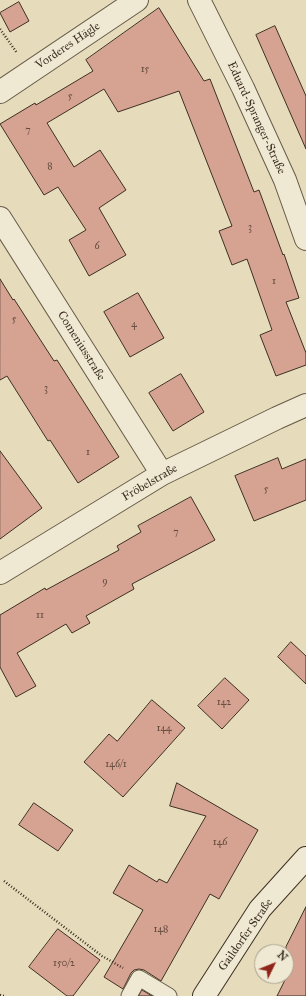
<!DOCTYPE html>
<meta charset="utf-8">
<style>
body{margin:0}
#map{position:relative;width:306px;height:996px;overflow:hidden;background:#e6dcbc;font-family:"IM FELL Great Primer",serif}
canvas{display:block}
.north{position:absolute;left:254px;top:944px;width:40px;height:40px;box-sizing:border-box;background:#efe8d3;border:1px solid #a89e8c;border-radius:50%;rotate:47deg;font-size:11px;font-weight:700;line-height:16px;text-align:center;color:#3d3022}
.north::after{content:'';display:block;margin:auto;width:14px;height:18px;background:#8f2418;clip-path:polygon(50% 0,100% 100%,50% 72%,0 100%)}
</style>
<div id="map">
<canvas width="306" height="996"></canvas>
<div class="north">N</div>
</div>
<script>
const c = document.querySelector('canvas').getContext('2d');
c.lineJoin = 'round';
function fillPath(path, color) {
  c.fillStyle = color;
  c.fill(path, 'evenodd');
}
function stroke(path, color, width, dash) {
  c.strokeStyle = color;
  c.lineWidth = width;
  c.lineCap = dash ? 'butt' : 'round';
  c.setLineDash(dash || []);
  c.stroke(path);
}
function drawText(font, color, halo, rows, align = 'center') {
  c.font = font + ' "IM FELL Great Primer",serif';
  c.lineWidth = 4;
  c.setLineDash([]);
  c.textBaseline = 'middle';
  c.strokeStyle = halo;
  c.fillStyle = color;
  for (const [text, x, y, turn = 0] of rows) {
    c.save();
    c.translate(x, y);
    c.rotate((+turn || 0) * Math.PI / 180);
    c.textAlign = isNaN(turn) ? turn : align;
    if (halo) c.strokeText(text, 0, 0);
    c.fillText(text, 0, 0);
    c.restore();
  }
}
const building = new Path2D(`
 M19,2L29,21L10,32L0,13Z
 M159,8L204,81L210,79L254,192L259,190L283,255L284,254L299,298L286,302L306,353V365L276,376L260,335L272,330L247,259L232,265L219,231L232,226L179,91L118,112L104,89L47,123L74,167L100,150L126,190L99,208L126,255L89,276L69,240L86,230L58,187L44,195L0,124L35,103L36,105L93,71L86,60Z
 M275,26L306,96V149L256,35Z
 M0,279L13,300L14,299L54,361L57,360L119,457L78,483L50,440L48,441L7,376L0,380Z
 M138,293L164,338L130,357L104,312Z
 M181,374L204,412L173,431L149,393Z
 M0,451L42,508L0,539Z
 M278,458L282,469L306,459V500L254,521L235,476Z
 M191,497L215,540L132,584L134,589L86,616L90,623L72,633L66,624L17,653L36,686L16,697L0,667V615L45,588L46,590L119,550L117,546L141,532L138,526Z
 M291,642L306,656V684L278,657Z
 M225,678L249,700L222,729L198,706Z
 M152,700L185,728L123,797L84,762L109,734L117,741Z
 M177,783L258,830L219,899L210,894L161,981L144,970L139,969L134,970L131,973L123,989L104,977L143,910L113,893L129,865L157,882L159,879L167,883L206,816L170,806Z
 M34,803L73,830L58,851L19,825Z
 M306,907V996H277L286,978V947Z
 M58,929L100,960L73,996H67L29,967Z
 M142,990L152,996H139Z`);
fillPath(building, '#d6a292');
stroke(building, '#3d3022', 1);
const lane = new Path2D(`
 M129,996L139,978L169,996`);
const street = new Path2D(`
 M199,0L243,88L285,180L306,239
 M0,92L137,0
 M0,218L162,474
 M0,573L162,474L277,418L306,405`);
const secondary = new Path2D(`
 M204,996L260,909L306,858`);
stroke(lane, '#675b48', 17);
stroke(street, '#675b48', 24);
stroke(secondary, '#3d3022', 24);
stroke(new Path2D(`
 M0,29L17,53
 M4,881L102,956L123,968
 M0,995L4,996`), '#3d3022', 2.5, [1, 2]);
stroke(lane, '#efe8d3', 15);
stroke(street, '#efe8d3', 22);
stroke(secondary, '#efe8d3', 22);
drawText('10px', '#634c3e', null, [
 ["15",145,70],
 ["5",70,97],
 ["7",28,131],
 ["8",50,167],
 ["3",250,228],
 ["6",97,247],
 ["1",274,282],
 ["5",14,320],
 ["4",134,325],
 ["3",46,389],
 ["1",88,453],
 ["5",266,490],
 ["7",176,533],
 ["9",105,582],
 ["11",40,616],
 ["142",224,703],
 ["144",164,729],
 ["146/1",116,765],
 ["146",220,843],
 ["148",161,930],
 ["150/2",64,964]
]);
drawText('12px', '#3d3022', '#efe8d3', [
 ["Vorderes Hägle",68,46,-34],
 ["Eduard-Spranger-Straße",256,118,65],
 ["Comeniusstraße",81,346,58],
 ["Fröbelstraße",150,483,-30],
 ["Gaildorfer Straße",246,935,-55]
]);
</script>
